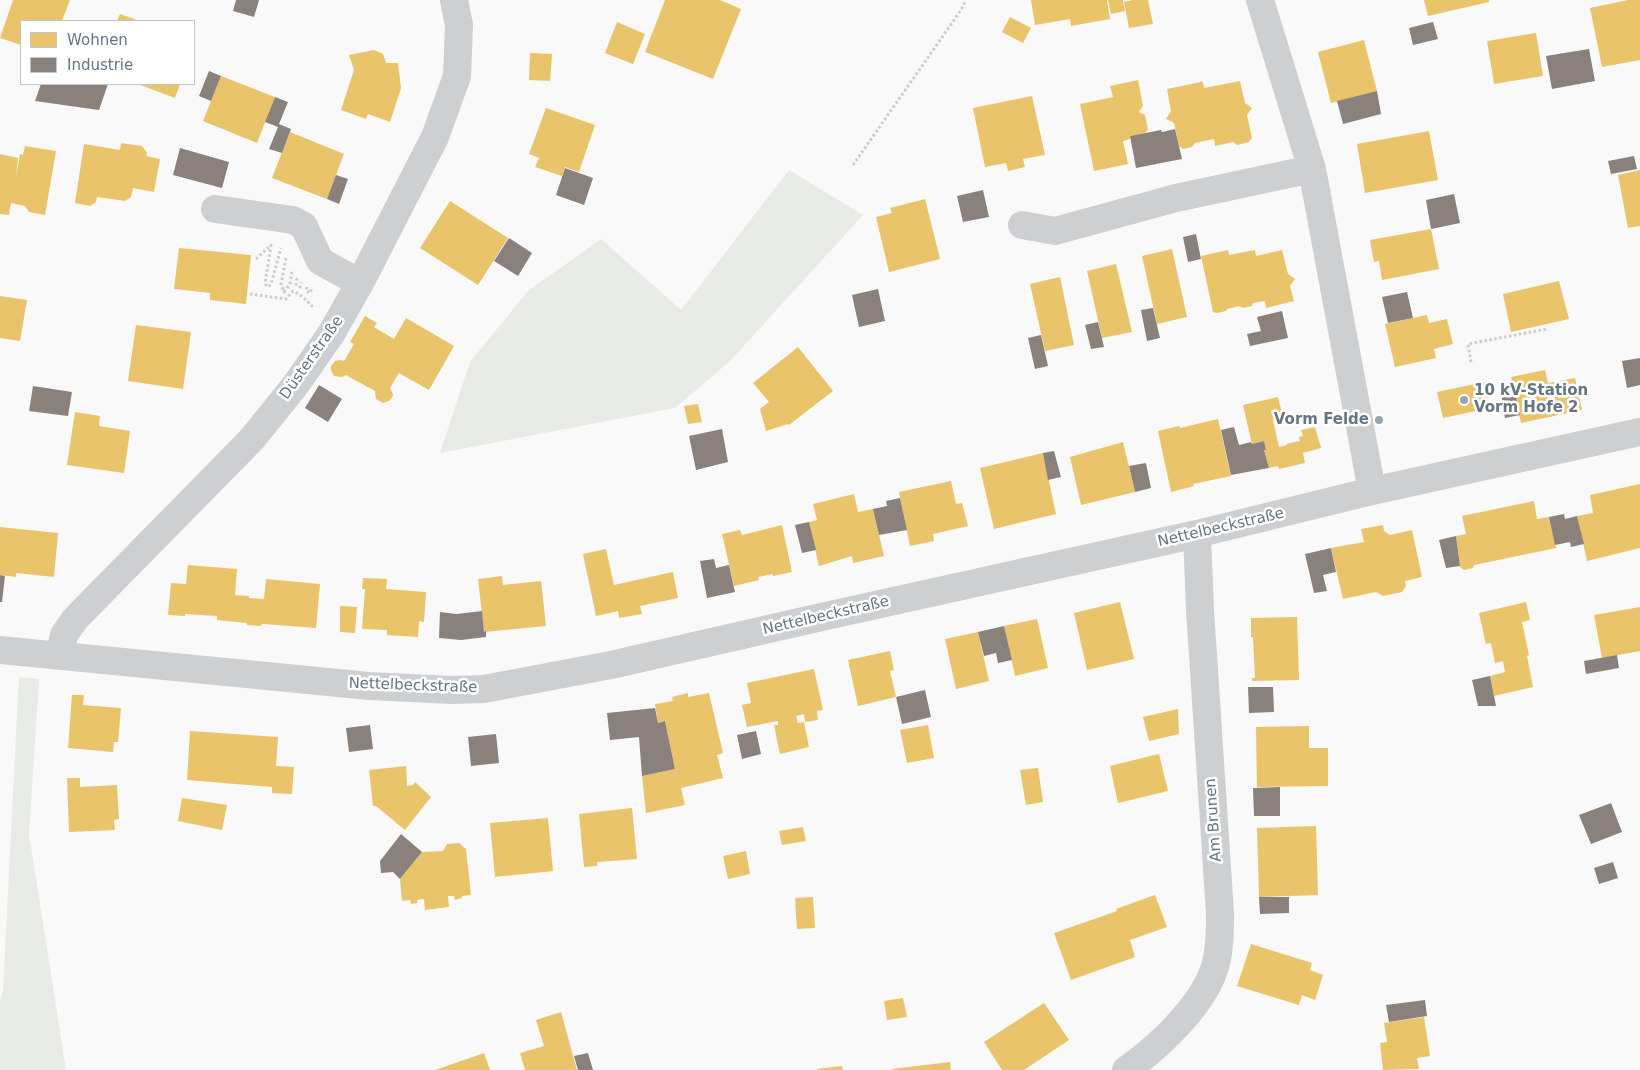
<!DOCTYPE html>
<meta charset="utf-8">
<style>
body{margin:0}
#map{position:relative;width:1640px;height:1070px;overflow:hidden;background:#f9f9f9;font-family:"DejaVu Sans",sans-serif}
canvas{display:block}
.legend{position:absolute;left:20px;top:20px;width:175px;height:65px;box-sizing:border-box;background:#fff;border:1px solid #c1c8cd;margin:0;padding:6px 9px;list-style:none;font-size:15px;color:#657683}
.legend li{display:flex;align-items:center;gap:10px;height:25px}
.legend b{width:25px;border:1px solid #c1c8cd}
</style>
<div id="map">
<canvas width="1640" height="1070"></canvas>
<ul class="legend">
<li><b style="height:14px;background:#e9c46a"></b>Wohnen</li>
<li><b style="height:14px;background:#8a817c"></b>Industrie</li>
</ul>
</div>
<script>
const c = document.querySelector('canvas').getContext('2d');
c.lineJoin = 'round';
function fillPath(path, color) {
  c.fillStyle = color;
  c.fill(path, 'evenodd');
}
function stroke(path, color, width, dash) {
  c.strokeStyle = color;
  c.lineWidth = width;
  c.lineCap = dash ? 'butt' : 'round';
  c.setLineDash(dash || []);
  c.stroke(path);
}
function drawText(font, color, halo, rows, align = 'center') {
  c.font = font + ' "DejaVu Sans",sans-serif';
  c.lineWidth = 5;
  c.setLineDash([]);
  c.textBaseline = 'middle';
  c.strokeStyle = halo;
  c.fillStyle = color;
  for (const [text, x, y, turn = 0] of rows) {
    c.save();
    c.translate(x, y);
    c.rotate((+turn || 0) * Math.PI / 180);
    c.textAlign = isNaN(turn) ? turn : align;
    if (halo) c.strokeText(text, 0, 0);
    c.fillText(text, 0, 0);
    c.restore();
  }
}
fillPath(new Path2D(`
 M789,170L863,215L730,361L675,408L440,453L470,362L528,291L601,239L681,310Z
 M19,677L39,679L29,834L66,1070H0V1001L3,990Z`), '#e8ebe6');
fillPath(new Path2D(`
 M13,0H70L62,21H21V45L0,38Z
 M665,0H720L741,9L713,79L645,52Z
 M1031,0H1107L1110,19L1071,26L1070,19L1035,25Z
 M1108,0H1123L1125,11L1111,14Z
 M1133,0H1148L1153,24L1129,28L1124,2Z
 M1424,0H1489V2L1428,16Z
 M1628,0H1640V60L1602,67L1590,8Z
 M120,14L140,21H117Z
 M1010,17L1031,28L1023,43L1002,32Z
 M617,22L645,34L633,64L605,53Z
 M1536,33L1543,76L1494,84L1487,41Z
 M1364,40L1377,91L1331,103L1318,52Z
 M374,50L383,54L386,63H398L401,88L390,122L368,114L366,119L341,110L354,70L349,55Z
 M530,53L552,54L550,81L529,80Z
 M221,76L275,97L257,143L203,121Z
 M1138,80L1143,106L1139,112L1145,115L1148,130L1145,133L1130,136V139L1123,141L1128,164L1094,171L1080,104L1113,97L1110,86Z
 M1200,81L1203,82L1204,88L1240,81L1245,103L1252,108L1247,115L1252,138L1249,142L1237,145L1233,142L1215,146L1214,139L1195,143L1192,147L1183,149L1179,146L1174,123L1166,119L1171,111L1167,89L1201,82Z
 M138,84H180L175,98Z
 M1032,96L1045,155L1023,159L1025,167L1008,171L1006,163L985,167L973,108Z
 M546,108L595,125L579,172L565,167L562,176L535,167L539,158L529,154Z
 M1429,131L1438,180L1365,193L1357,144Z
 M290,132L344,154L327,199L272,178Z
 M121,143L142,146L147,153L146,156L160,159L154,192L133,188L131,197L125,201L97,197L96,202L90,206L75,203L84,144L120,150Z
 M25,146L56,151L45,215L29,212L25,206L11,203L9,215L0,214V154L18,158L16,177L20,154L23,155Z
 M1640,170V226L1628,228L1618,175Z
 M925,199L940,259L889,272L876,217L892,213L890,208Z
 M450,201L508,238L478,285L420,248Z
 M1431,229L1439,269L1382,280L1379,261L1374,262L1370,240Z
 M179,248L251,255L246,304L210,300V293L174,289Z
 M1172,249L1187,317L1157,324L1142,256Z
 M1228,250L1229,255L1255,250L1256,256L1282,250L1288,274L1295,279L1290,286L1294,301L1266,308L1265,301L1253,303L1252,306L1243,308L1239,306L1227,309L1226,311L1217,313L1213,312L1201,256Z
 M1116,264L1132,332L1102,338L1087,271Z
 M1060,277L1074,345L1045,351L1030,284Z
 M1559,281L1569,319L1511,332L1503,294Z
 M0,296L27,300L20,341L0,338Z
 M1427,315L1429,323L1447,319L1453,344L1434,349L1436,358L1395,367L1385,324Z
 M365,316L377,323L374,327L394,339L406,318L454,346L429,390L399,373L390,388L393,394L392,398L389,401L383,403L376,399L375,391L346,375L342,377L334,376L331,370V366L335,361L340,360L344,361L354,344L350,342Z
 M136,325L191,332L183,389L128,381Z
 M798,347L833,391L789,425L788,424L766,431L760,409L769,402L753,383Z
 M1545,370L1548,383L1575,378L1582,410L1521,423L1511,377Z
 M1484,382L1490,408L1443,418L1437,392Z
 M1278,397L1283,418L1273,420L1279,447L1287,445L1286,444L1300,441L1299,437L1303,436L1301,430L1315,427L1321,448L1303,453L1305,463L1279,469L1278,466L1269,468L1264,450H1266L1264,441L1252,444L1243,405Z
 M698,404L702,422L688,424L684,406Z
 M75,412L100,416L99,426L130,431L124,473L67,465Z
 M1218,419L1231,476L1193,484L1194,486L1171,492L1158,431L1179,426L1180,428Z
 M1123,442L1135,492L1081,505L1070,457Z
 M1043,453L1056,514L994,529L980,468Z
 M951,481L956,504L962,503L968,526L933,534L934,541L910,546L899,492Z
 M1640,484V548L1587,561L1577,516L1593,513L1590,495Z
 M854,494L858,512L873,509L884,556L853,563L852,556L819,566L809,522L817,520L813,504Z
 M1534,501L1537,519L1549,517L1556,548L1474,565L1473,568L1464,570L1460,567L1456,536L1466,534L1462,516Z
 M782,525L792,572L773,576V574L758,577L759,580L734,586L722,534L740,530L742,535Z
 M1383,525L1384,531L1390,535L1412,530L1422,577L1405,581L1406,586L1402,592L1383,596L1376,592L1343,599L1331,548L1364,542L1361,529Z
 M0,527L58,533L54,577L16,573V577L0,575Z
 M606,549L614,585L673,572L678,598L640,606L642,614L619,618L618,611L596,616L583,554Z
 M188,565L237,569L235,595L249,596V598L264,599L266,579L320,584L316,628L264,624H262L261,626L247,625V623L217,620V616L185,614V616L168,615L171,583L186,584Z
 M502,576L503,585L541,581L546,626L484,632L478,579Z
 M363,578L387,579L386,589L426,592L424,622L419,621L418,637L387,635V630L362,629L365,589H362Z
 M1120,602L1134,659L1087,670L1074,613Z
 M1526,602L1530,620L1522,622L1529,655L1527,656L1533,687L1494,696L1490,676L1505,672L1503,661L1495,663L1491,643L1486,644L1479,613Z
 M340,606L357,607L355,633L340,632Z
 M1640,607V651L1602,658L1594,615Z
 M1297,617L1299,680L1252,681V678H1255L1253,637H1251V618Z
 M1037,619L1048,668L1015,676L1004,626Z
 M978,632L989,681L956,689L945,639Z
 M890,651L894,670L890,671L896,697L858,706L848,660Z
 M814,669L823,710L817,711L818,720L805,722L804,714L796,716L798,723L804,722L809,747L780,754L774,725H778V721L747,727L742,705L751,703L747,683Z
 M688,693V697L709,693L723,753L717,755L723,778L681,788L685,805L646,813L642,776L675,769L665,721L658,723L655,704L673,701L672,697Z
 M72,695H84L83,705L121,708L118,742H114L113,752L68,748Z
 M1178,709L1179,734L1149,741L1143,717Z
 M928,725L934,758L907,763L900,730Z
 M1309,726V748H1328V786L1257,787L1256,727Z
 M190,731L278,737L276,766L294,767L292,794L272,793V787L187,780Z
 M1159,754L1168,791L1118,803L1110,766Z
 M406,766L407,786L413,785L415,782L431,797L405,830L376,806H373L369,770Z
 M1038,768L1043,802L1026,805L1020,770Z
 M67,778H80V787L117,785L119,819L114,820L115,830L69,832Z
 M182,798L227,805L222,830L178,821Z
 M632,808L637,859L597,862V866L584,867L579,814Z
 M548,818L553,871L495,877L490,823Z
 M1316,826L1318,895L1259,897L1257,828Z
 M803,827L806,841L782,845L779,831Z
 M459,843L466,849L471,895L462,896V898L455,900L454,896H448L449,907L425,910L424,899L417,900V903L411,904L410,900L402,901L400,879L422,852L443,851L447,844Z
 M746,851L750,874L728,879L723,856Z
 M1155,895L1167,927L1130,940L1135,957L1071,980L1054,933L1117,911L1116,909Z
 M813,897L815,928L797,929L795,898Z
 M1251,944L1312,963L1310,970L1323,975L1315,1000L1302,995L1299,1005L1237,986Z
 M903,998L907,1017L887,1020L884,1001Z
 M1044,1003L1069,1040L1024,1070H1002L984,1042Z
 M561,1012L577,1070H525L520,1053L544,1046L536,1020Z
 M1424,1017L1430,1056L1417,1058L1419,1069L1383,1070L1380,1043L1387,1042L1384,1023Z
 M484,1053L490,1070H435Z
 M950,1062L951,1070H892V1069Z
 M842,1066L843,1070H817V1069Z`), '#e9c46a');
fillPath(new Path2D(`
 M236,0H259L254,17L233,11Z
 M1433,22L1438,39L1413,45L1409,28Z
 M1589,49L1595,81L1552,89L1546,56Z
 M209,71L221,76L211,101L199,96Z
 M41,84H108L99,110L35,101Z
 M1377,91L1381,114L1343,124L1337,101Z
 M275,97L288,102L279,124L291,129L282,153L269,149L278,127L265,122Z
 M1175,129L1182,159L1136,168L1130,136L1161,130L1162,132Z
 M180,148L229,162L222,188L173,175Z
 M1634,156L1637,169L1611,174L1608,161Z
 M565,168L593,178L584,205L556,195Z
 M336,175L348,179L339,204L327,199Z
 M983,190L989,217L963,222L957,196Z
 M1454,194L1460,223L1431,229L1426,200Z
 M1196,234L1201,259L1188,262L1183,237Z
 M509,238L532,253L518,276L494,261Z
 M878,289L885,321L859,327L852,295Z
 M1407,292L1413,318L1388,323L1382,297Z
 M1153,308L1160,338L1147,341L1141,310Z
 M1282,311L1288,338L1250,346L1247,334L1261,331L1257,317Z
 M1098,322L1104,347L1091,349L1085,325Z
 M1041,335L1048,366L1035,369L1028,338Z
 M1640,358V385L1627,388L1622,361Z
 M319,385L342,399L328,422L305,408Z
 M33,386L72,392L68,416L29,411Z
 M1514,389L1520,415L1505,418L1501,393Z
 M1234,427L1239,445L1251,442L1252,444L1264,441L1266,450H1264L1269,468L1231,475L1221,430Z
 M722,429L728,462L696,470L689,436Z
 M1054,451L1061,477L1048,480L1043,453Z
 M1146,463L1151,488L1135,492L1129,466Z
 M900,498L907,530L879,535L873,509L887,506L886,501Z
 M1564,514L1565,519L1577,516L1584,544L1571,547L1570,542L1555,545L1549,517Z
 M809,522L816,550L802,553L795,525Z
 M1456,536L1460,566L1446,568L1439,540Z
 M1331,548L1336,572L1323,575L1327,591L1314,593L1305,554Z
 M714,559L716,568L729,565L735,592L707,598L700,561Z
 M0,575L5,576L2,602H0Z
 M482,611L484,632L486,631V637L461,640L439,638L440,612L457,614Z
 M1004,626L1012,660L998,663L996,653L984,656L978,632Z
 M1617,655L1619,668L1586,674L1584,661Z
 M1490,676L1496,706H1478L1472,680Z
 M1248,687H1273L1274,712L1249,713Z
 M925,690L931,717L902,724L896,697Z
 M655,708L658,723L665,721L675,769L642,776L639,737L610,740L607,713Z
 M370,725L373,749L349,752L346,728Z
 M756,731L761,754L742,759L737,735Z
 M496,734L499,763L471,766L468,737Z
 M1280,787V816H1254L1253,788Z
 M1611,803L1622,832L1591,844L1579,815Z
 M401,834L422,852L400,879L393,872L381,873L380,861Z
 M1613,862L1618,878L1599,884L1594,868Z
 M1259,897H1289V913L1260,914Z
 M1425,1000L1427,1016L1389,1022L1386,1005Z
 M588,1053L593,1070H578L574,1056Z`), '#8a817c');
stroke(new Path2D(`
 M853,165L961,10L966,0
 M286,258L281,284L284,292L290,284L292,271
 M256,259L271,245L265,284L268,287L271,284L281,248
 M297,278L296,284L300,287L301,282
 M307,287L306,291L310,293L312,288
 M250,294L286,299L293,291L303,297L313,307
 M1471,362L1468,344L1547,329`), '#cbcccd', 3, [2.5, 2.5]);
stroke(new Path2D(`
 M1260,0L1312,169L1372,491
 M215,209L293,220L304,226L320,261L360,283
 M1022,225L1055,231L1176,198L1312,169
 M0,650L369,686L452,690L484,689L611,665L817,618L1197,534L1372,491L1640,432
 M59,656L64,635L75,619L252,439L297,383L331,334L360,283L435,137L457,76L459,25L454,0
 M1126,1070C1159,1047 1206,1003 1216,963C1220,947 1220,930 1220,913L1200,610L1197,534`), '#cecfd0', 28);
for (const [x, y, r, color] of [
 [1464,400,5,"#99a4ac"],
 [1379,420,5,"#99a4ac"]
]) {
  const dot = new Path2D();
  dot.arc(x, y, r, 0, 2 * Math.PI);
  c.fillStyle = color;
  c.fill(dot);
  stroke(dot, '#fff', 2);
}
drawText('15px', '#657683', '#fff', [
 ["Düsterstraße",312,358,-55],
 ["Nettelbeckstraße",1221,528,-13],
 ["Nettelbeckstraße",826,616,-13],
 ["Nettelbeckstraße",413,686,2],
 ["Am Brunen",1214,820,-94]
]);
drawText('bold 15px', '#657683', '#fff', [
 ["10 kV-Station",1474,391],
 ["Vorm Hofe 2",1474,408],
 ["Vorm Felde",1369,420,"right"]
], 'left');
</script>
